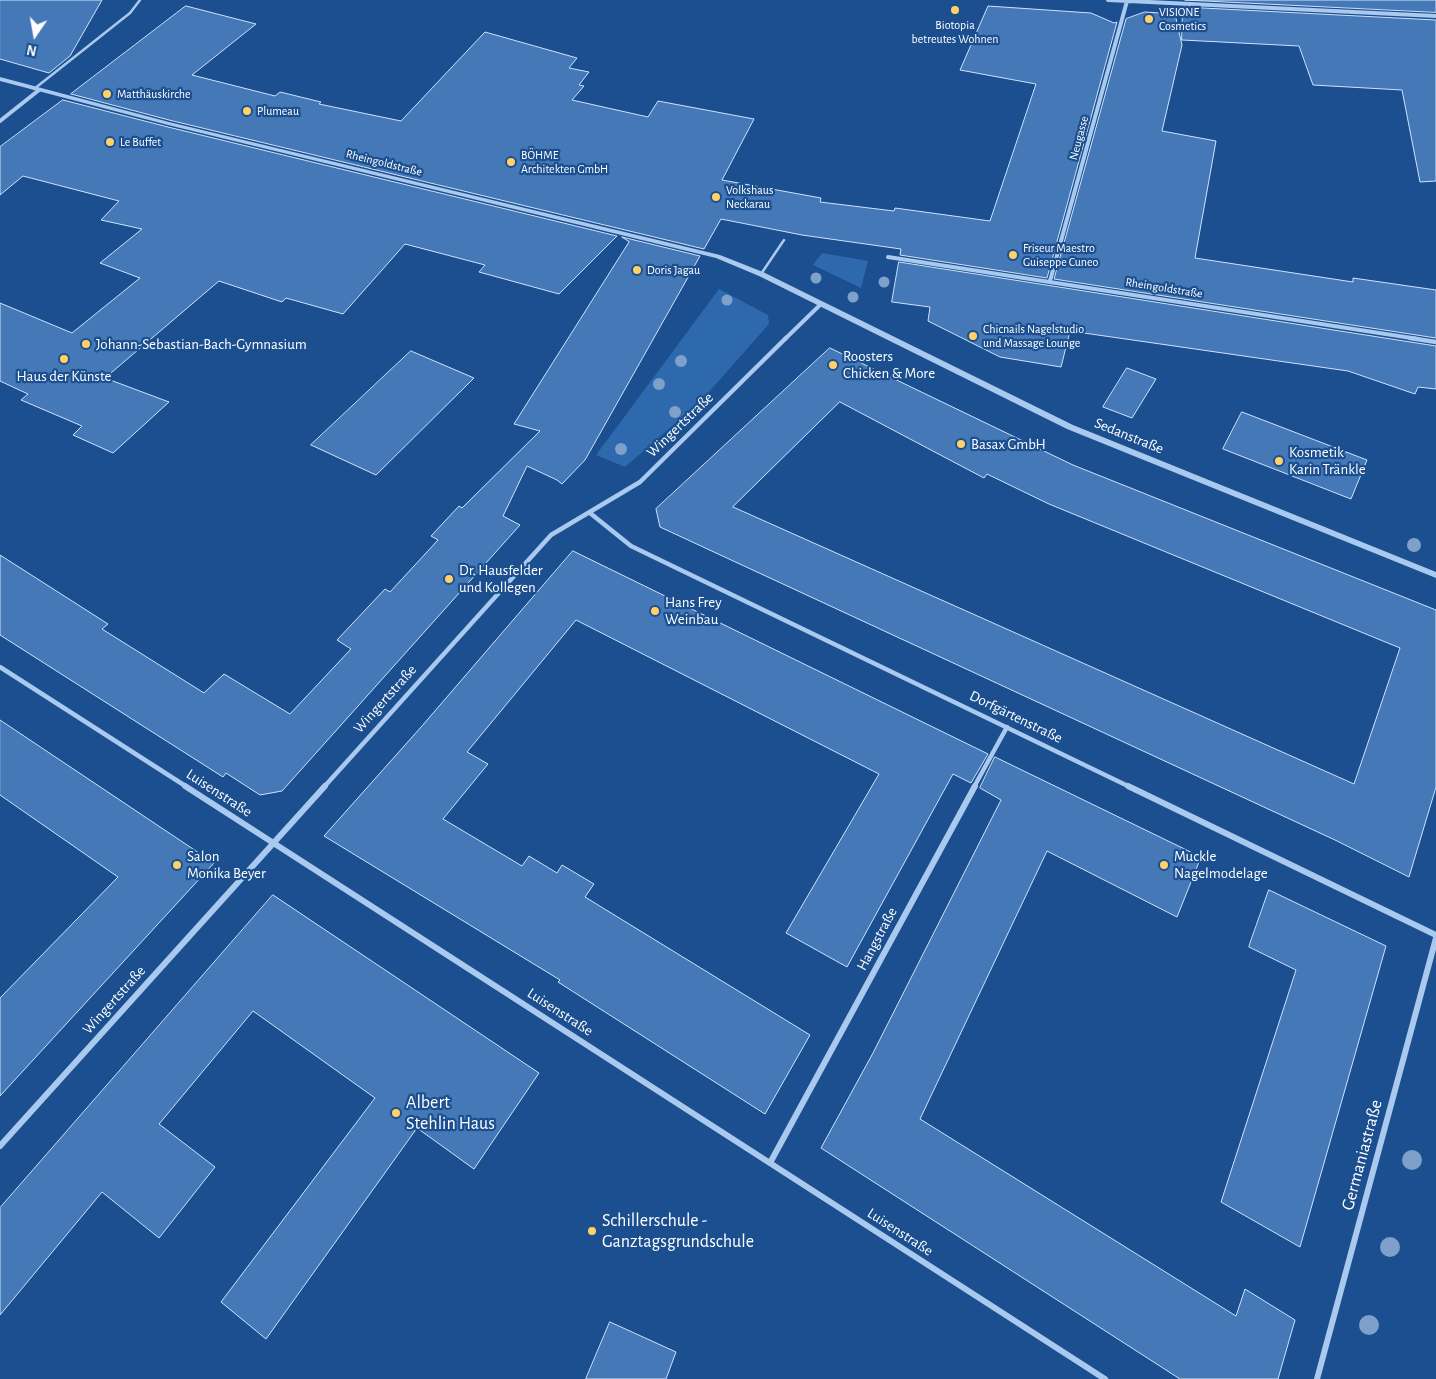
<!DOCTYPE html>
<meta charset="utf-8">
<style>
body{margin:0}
#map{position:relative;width:1436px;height:1379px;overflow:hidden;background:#1b4f8f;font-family:"Alegreya Sans",sans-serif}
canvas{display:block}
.north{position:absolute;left:10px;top:10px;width:50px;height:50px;-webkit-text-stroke:4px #1b4f8f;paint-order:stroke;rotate:192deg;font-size:14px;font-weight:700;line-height:20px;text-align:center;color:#fff}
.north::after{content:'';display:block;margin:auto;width:18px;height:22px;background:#fff;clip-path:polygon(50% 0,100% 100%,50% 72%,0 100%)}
</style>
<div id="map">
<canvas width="1436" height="1379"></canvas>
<div class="north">N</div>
</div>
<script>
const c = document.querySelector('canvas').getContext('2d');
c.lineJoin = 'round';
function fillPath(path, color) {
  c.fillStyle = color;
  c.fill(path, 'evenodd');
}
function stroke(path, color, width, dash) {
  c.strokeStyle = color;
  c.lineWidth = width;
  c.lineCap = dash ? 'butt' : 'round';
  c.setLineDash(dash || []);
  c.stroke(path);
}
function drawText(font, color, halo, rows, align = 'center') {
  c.font = font + ' "Alegreya Sans",sans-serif';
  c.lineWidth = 4.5;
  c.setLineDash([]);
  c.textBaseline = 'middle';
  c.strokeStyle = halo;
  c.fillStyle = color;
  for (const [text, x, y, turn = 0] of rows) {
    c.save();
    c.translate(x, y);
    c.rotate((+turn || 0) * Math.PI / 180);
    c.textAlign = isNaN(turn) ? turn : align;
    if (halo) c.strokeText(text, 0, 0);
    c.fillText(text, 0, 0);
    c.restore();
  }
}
fillPath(new Path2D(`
 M822,253L868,261L861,288L813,265Z
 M719,289L768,315L769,324L700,402L625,467L596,455Z`), '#2e69ad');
const building = new Path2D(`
 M0,0H102L70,56L49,73L0,59Z
 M1185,0H1436V12Z
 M186,6L256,24L192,75L275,96L280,92L321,102L319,104L401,121L485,32L577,58L569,68L589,72L579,85L584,86L572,100L648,117L658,101L754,119L722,180L821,198L820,202L894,211L895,208L990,221L1036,84L960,70L988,6L1091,13L1114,23L1117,22L1047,278L900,255L901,249L802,235L721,219L704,249L169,120L71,94Z
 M1183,7L1436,20V181L1420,182L1402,90L1313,85L1299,46L1182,40Z
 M1145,12L1175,14L1182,45L1162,131L1216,141L1195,258L1353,282V278L1436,290V338L1054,279L1126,19Z
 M63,100L168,127L617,236L559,294L479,272L485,265L405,244L343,314L286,298L282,302L219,281L105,378L169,402L113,453L73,435L82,426L21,400L28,394L0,381V303L72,333L140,278L100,263L142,229L101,220L119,201L23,176L0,195V147Z
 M622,237L700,256L585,460L562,484L557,480L527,466L503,516L520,525L282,791L260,795L226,773L223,777L0,635V555L108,624L102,629L204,693L224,674L290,714L351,649L337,640L385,589L390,592L438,540L431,536L459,506L462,508L540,431L514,424L629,242Z
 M899,262L1436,346V389L1418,387L1415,394L1348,371L1070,331L1061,367L1000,357L928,321L930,307L892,302Z
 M830,348L1073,465L1436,610V787L1409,877L1335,840L660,527L656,509ZM840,402L984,478L987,474L1049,504L1400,648L1354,784L733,507Z
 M411,351L474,378L376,475L311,445Z
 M1127,368L1156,379L1132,418L1103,407Z
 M1242,412L1367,460L1351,499L1223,449Z
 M573,551L988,754L971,783L953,774L847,967L786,933L879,774L576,620L467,752L488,764L443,819L522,866L529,856L557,873L562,865L594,884L585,897L810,1035L765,1114L558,982L560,980L324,836L422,726Z
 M0,720L214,863L0,1096V998L118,877L0,795Z
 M995,757L1201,857L1177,917L1047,851L920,1119L1236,1316L1245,1289L1295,1320L1278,1379H1180L821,1148L873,1053L1001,800L980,788Z
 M1269,890L1386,946L1300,1247L1221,1202L1296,970L1249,947Z
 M273,895L539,1073L474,1169L417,1128L266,1339L221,1302L375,1098L253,1011L159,1124L215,1167L159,1238L102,1192L0,1315V1208Z
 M610,1322L676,1352L666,1379H586Z`);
fillPath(building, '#4478b7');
stroke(building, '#cfe3fa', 1);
stroke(new Path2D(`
 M34,89L130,13L140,0
 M761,274L784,240`), '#a9c9ee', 2.5);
stroke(new Path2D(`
 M1108,0L1436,16
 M0,121L39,90
 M888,257L1418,339
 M1050,281L1127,1
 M785,339L821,304`), '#a9c9ee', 4);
stroke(new Path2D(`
 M1410,338L1436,342
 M590,513L631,546L1130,787
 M0,667L187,787
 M324,787L551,535L640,482L786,338
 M974,787L1007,727`), '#a9c9ee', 4.5);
stroke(new Path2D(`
 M185,786L1105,1379
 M1128,786L1436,935
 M0,1146L325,786
 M770,1163L975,786
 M1317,1379L1436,938`), '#a9c9ee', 6);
fillPath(new Path2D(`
 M0,77L169,122L720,255L763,272L1073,425L1436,572V578L1067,429L759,276L716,258L168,125L0,81Z`), '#a9c9ee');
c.fillStyle = '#7ea0ca';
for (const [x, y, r] of [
 [816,278,5.5],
 [884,282,5.5],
 [853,297,5.5],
 [727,300,5.5],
 [681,361,6],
 [659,384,6],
 [675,412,6],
 [621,449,6],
 [1414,545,7],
 [1412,1160,10],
 [1390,1247,10],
 [1369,1325,10]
]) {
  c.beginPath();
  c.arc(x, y, r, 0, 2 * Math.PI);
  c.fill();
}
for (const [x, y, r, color] of [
 [955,10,5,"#ffd166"],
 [1149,19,5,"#ffd166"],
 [107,94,5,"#ffd166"],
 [247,111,5,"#ffd166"],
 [110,142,5,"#ffd166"],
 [511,162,5,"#ffd166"],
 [716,197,5,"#ffd166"],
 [1013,255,5,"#ffd166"],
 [637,270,5,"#ffd166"],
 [973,336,5,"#ffd166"],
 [86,344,5,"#ffd166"],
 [64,359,5,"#ffd166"],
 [833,365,5,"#ffd166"],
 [961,444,5,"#ffd166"],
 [1279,461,5,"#ffd166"],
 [449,579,5,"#ffd166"],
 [655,611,5,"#ffd166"],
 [177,865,5,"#ffd166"],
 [1164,865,5,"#ffd166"],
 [396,1113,5,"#ffd166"],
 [592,1231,5,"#ffd166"]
]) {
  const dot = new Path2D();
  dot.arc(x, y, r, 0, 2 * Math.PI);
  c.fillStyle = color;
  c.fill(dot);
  stroke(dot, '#1b4f8f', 2);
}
drawText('12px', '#fff', '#1b4f8f', [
 ["VISIONE",1159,12],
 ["Cosmetics",1159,26],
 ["Biotopia",955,25,"center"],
 ["betreutes Wohnen",955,39,"center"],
 ["Matthäuskirche",117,94],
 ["Plumeau",257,111],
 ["Le Buffet",120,142],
 ["BÖHME",521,155],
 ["Architekten GmbH",521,169],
 ["Volkshaus",726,190],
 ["Neckarau",726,204],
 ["Friseur Maestro",1023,248],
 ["Guiseppe Cuneo",1023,262],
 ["Doris Jagau",647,270],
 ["Chicnails Nagelstudio",983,329],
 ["und Massage Lounge",983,343]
], 'left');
drawText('12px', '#fff', '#1b4f8f', [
 ["Neugasse",1079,138,-75],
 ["Rheingoldstraße",384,163,14],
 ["Rheingoldstraße",1164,288,9]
]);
drawText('15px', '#fff', '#1b4f8f', [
 ["Johann-Sebastian-Bach-Gymnasium",96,344],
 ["Roosters",843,356],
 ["Chicken & More",843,373],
 ["Haus der Künste",64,376,"center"],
 ["Basax GmbH",971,444],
 ["Kosmetik",1289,452],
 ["Karin Tränkle",1289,469],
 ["Dr. Hausfelder",459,570],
 ["und Kollegen",459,587],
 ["Hans Frey",665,602],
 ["Weinbau",665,619],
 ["Salon",187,856],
 ["Monika Beyer",187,873],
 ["Muckle",1174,856],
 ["Nagelmodelage",1174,873]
], 'left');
drawText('15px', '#fff', '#1b4f8f', [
 ["Wingertstraße",680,425,-44],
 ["Sedanstraße",1129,436,22],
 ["Wingertstraße",385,699,-48],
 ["Dorfgärtenstraße",1016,717,26],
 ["Luisenstraße",219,793,33],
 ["Hangstraße",877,939,-62],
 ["Wingertstraße",114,1000,-48],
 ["Luisenstraße",560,1012,33],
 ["Luisenstraße",900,1232,33]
]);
drawText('18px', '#fff', '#1b4f8f', [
 ["Albert",406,1103],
 ["Stehlin Haus",406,1124],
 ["Schillerschule -",602,1221],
 ["Ganztagsgrundschule",602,1242]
], 'left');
drawText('18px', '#fff', '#1b4f8f', [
 ["Germaniastraße",1362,1155,-75]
]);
</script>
